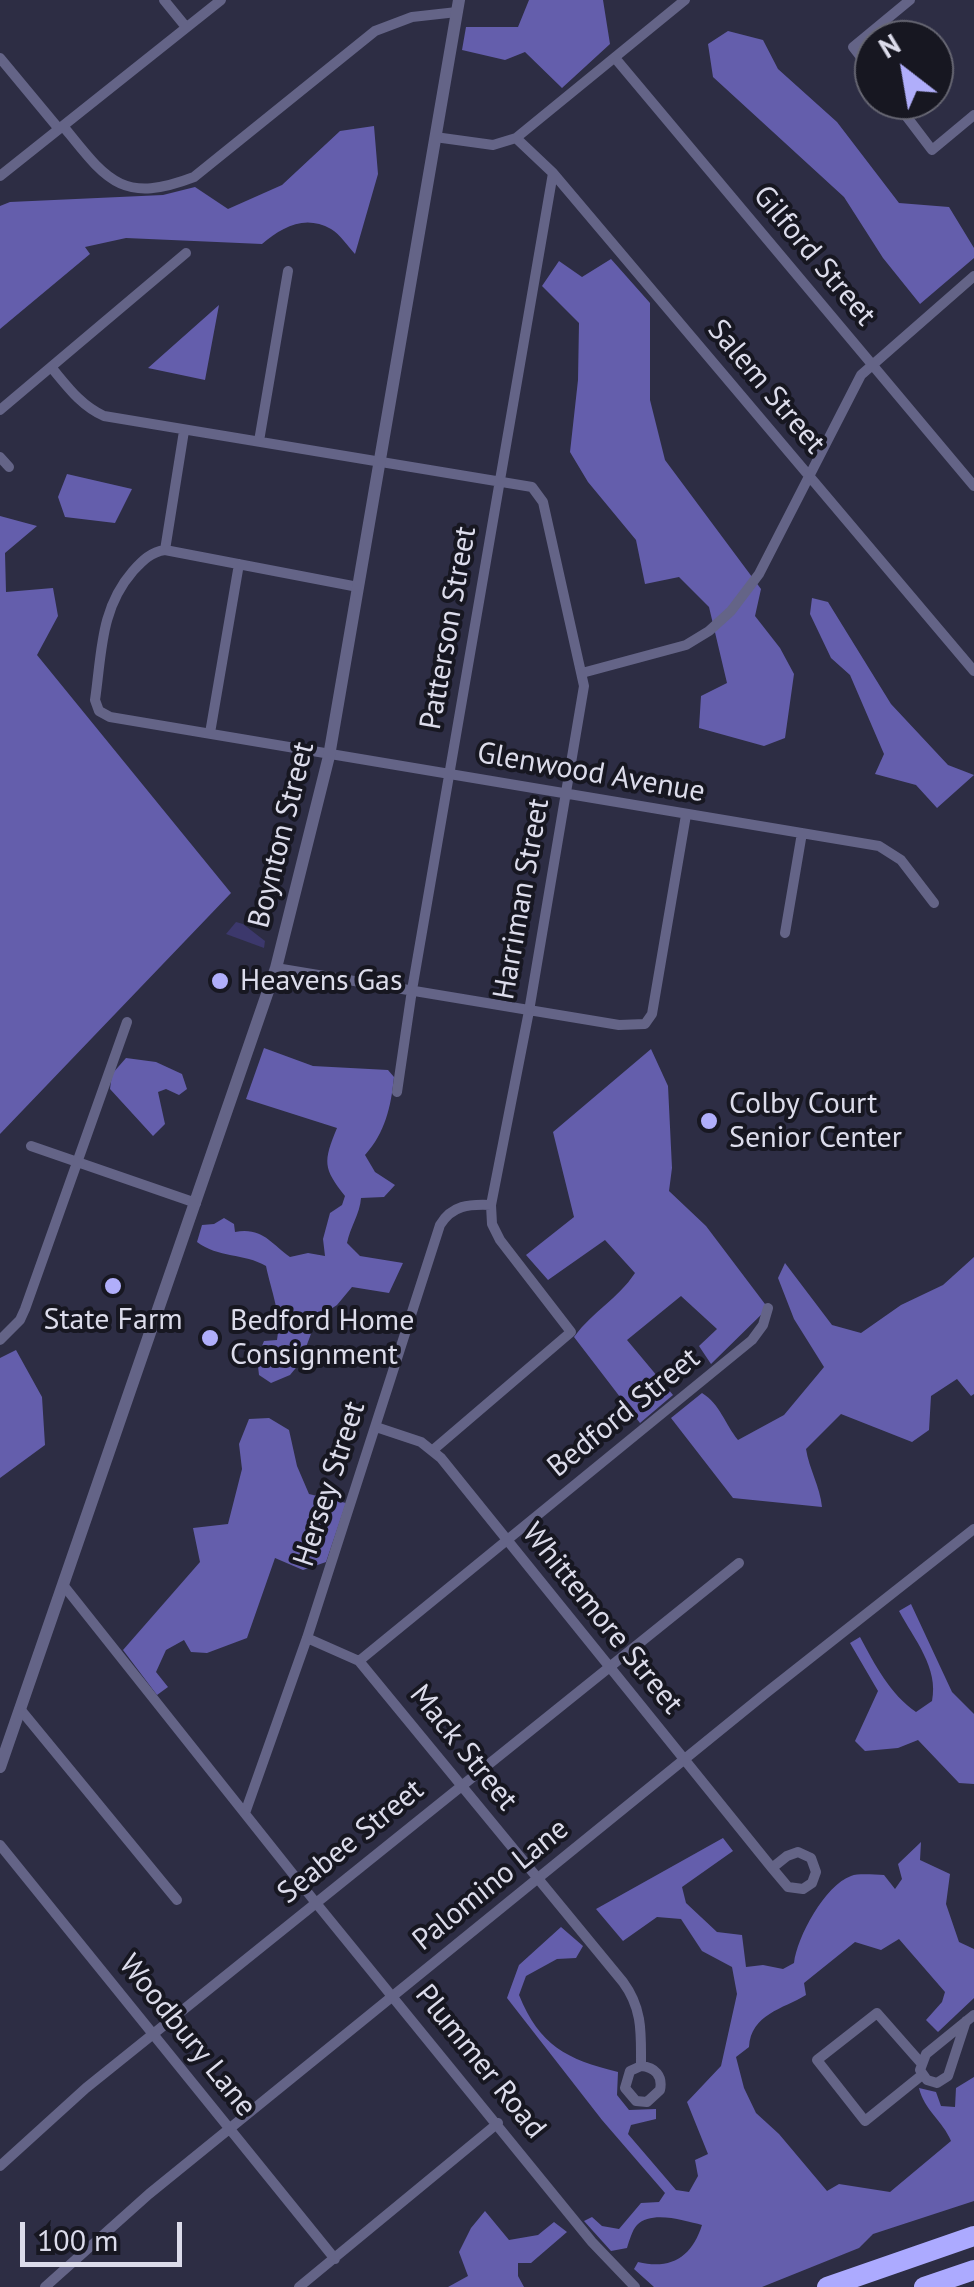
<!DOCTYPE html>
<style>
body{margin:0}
#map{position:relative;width:974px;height:2287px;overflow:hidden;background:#2d2d44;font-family:"PT Sans",sans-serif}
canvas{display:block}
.north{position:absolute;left:854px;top:20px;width:100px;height:100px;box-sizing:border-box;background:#171721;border:2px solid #666672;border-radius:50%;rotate:329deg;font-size:28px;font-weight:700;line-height:40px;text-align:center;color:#dcdceb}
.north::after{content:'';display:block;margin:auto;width:35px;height:45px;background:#b0aefa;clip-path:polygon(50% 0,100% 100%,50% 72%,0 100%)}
.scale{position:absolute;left:20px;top:2222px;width:162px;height:45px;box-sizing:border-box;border:5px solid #dcdceb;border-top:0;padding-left:12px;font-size:30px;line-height:35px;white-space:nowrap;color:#dcdceb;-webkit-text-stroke:8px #171721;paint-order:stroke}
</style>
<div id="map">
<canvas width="974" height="2287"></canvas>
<div class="north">N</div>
<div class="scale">100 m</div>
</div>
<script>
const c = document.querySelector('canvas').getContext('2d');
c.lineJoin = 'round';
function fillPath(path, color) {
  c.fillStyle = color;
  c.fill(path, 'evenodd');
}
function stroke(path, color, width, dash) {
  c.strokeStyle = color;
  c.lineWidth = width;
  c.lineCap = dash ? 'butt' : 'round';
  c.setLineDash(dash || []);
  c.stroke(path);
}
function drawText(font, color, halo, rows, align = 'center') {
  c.font = font + ' "PT Sans",sans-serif';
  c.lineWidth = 8;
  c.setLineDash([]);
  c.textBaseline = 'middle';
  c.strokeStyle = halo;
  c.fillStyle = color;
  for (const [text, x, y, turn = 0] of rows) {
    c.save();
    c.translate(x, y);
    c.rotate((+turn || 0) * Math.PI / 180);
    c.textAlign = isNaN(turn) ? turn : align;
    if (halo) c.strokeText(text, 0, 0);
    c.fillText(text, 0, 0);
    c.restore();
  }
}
fillPath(new Path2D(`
 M236,922L243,924L265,941L264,948L226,934Z`), '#3c386c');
fillPath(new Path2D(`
 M529,0H603L610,44L562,88L525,52L505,60L462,50L466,27H518Z
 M728,31L763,40L778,69L837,122L899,203L949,207L974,248V258L920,304L883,258L844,197L713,77L708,44Z
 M374,126L378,174L355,254C348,247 340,234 331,229C305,214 282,227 262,244L126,238L85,247L90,254L0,329V206L10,202L163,195L195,187L228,209L282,185L340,131Z
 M611,259L650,303V400L665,460L761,589L755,616L780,648L794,674L785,738L764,746L699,728L701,696L727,683L709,607L679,577L645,584L636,540L588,482L570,452L578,380L579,323L542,286L559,261L582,277Z
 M219,305L205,380L148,368Z
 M67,474L132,489L115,523L65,517L58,497Z
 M0,516L37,526L5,553L6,592L53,588L58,616L37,655L231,893L0,1134Z
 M812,598L828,602L891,704L948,765L974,775L937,808L916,785L875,774L884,754L850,675L831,658L810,614Z
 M264,1048L313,1066L388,1070L394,1077C391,1107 385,1133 365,1155L375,1172L395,1185L384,1197L361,1198C360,1214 350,1227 347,1243L360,1256L403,1263L389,1293L352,1287L337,1305L317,1318L300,1363L290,1375L271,1383L259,1375L257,1358L264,1341L277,1340C282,1315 271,1291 266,1266C244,1253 218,1258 197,1242L202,1225L214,1224L224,1218L234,1224L235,1232C263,1227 271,1244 290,1257L308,1253L325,1256L323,1239L330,1213L342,1205L345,1196C323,1168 323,1162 337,1128L246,1099Z
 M651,1049L668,1086L672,1168L669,1191L706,1226L768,1308L711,1364L699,1346L717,1329L681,1296L627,1340L673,1395L640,1423L574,1337C594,1310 617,1300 635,1273L605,1240L548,1280L526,1255L574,1217L553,1132Z
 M126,1058L156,1062L182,1074L187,1089L179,1095L166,1089L158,1092L165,1124L153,1136L110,1089L112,1074Z
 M974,1257V1394L971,1396L957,1379L931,1396L929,1430L912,1442L841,1414L806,1449C809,1469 820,1486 822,1507L733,1498L671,1418L702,1393C720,1404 725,1424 738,1440L784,1415L824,1367L794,1319L778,1278L785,1263L832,1325L861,1333L901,1305L943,1285Z
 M16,1350L42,1397L45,1445L0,1478V1358Z
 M269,1418L289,1430L297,1466L309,1494L346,1503L326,1562L303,1570L275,1558L247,1638L207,1653L191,1652L184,1640L166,1650L156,1672L168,1687L157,1695L123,1650L200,1562L193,1528L228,1524L242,1469L239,1444L249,1419Z
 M911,1604L952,1692L974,1714V1784L959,1783L918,1740L898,1748L865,1751L855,1741L878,1691L850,1643L860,1637C875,1665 890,1694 916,1712L932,1701C939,1668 914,1639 899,1611Z
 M723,1838L733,1851L682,1887L686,1903L717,1932L742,1935L746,1967L763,1965L783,1969L794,1963C797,1937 825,1885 851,1876C859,1873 875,1875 884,1875L895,1889L902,1879L898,1864L921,1842L920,1860L950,1874L946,1904L959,1942L974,1949V1998L938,2032L926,2020L942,2002L945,1992L899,1939L881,1950L855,1942L804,1983L806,1995C783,2009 751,2014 749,2047L736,2057L744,2088L756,2113L779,2134L827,2191L839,2184L890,2192L951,2141C943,2121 924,2110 919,2088L936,2092L941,2106L955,2107L956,2088L974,2077V2201L873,2234L859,2248L762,2287H654L634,2269L638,2262C671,2270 692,2257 702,2225C685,2221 652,2210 637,2225C632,2230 629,2242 627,2248L611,2251L584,2221L592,2217L602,2226L619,2229L641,2203L659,2202L665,2193L602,2120L507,1998L519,1965L561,1927L583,1946L576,1958L557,1959L526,1976L519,1995C540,2046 566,2059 618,2072L617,2095L629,2110L656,2109V2119L631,2125L628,2134L676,2190L689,2192L698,2176L695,2160L708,2154L687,2102L721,2066L737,1994L732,1967L702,1951L681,1919L657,1917L623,1941L596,1909Z
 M485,2211L509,2240L538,2235L554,2222L567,2232L531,2263H518V2276L524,2287H528H448L468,2276L459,2252L471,2228Z`), '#645eac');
stroke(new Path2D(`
 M164,0L186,27
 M0,58L59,129
 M615,58L974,486
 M874,74L853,47L910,0
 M894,100L932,150L974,115
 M63,126C106,179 121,205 194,177L375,31L412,17L457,12
 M435,137L493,145L516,138L685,0
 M516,138L553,173L974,671
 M0,176L221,0
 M51,367C67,386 81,406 104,416L532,487L543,502L584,686L529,1011L491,1205L492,1224L500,1240L571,1332L433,1450
 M0,410L186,253
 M184,431L165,550C151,552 143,560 133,571C100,609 102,652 95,700L99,711L110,717L879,846L901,860L934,903
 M259,441L288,271
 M0,457L9,467
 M165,550L358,587
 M582,673L686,645L709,631L731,611L759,574L861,375L974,276
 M210,733L239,564
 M785,933L802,833
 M276,968L619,1025L645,1024L652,1014L686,815
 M397,1092L412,990L553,173
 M31,1146L196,1203
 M0,1340L20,1320L25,1309L127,1022
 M376,1427L421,1442L441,1458L772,1868L788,1887L803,1889L812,1883L816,1872L811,1858L798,1852L787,1856L772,1868
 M64,1586L316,1903L592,2242L635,2287
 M307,1638L359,1661L623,1982C643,2009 641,2034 641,2066L630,2071L625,2088L636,2101L647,2102L660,2090C663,2076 655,2067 641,2066
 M359,1661L752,1340L763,1325L768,1308
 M20,1709L177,1900
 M245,1813L307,1638L440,1225C452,1205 469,1204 491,1205
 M0,1845L335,2259
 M966,2021L948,2076L937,2083L927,2080L920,2070L926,2054L974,2015
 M921,2063L877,2013L817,2060L865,2121L922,2075
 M0,2166L86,2088L739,1563
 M45,2287L149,2194L766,1693L974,1529
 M299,2287L498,2123`), '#646487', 10);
stroke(new Path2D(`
 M0,1767L276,968L329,756L459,0`), '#646487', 12);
stroke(new Path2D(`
 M827,2287L974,2236
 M924,2287L974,2270`), '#acaaff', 20);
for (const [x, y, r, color] of [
 [220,981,10,"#b0aefa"],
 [709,1121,10,"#b0aefa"],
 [113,1286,10,"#b0aefa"],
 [210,1338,10,"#b0aefa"]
]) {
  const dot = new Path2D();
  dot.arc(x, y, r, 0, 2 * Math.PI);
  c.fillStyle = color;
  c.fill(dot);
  stroke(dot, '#171721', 4);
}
drawText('30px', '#dcdceb', '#171721', [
 ["Gilford Street",814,256,50],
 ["Salem Street",766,387,50],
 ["Patterson Street",449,628,-80],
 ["Glenwood Avenue",591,773,10],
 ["Boynton Street",282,835,-76],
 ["Harriman Street",522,899,-80],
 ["Bedford Street",624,1413,-39],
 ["Hersey Street",330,1484,-72],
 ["Whittemore Street",602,1619,51],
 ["Mack Street",463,1748,51],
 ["Seabee Street",351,1842,-39],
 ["Palomino Lane",491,1885,-39],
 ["Woodbury Lane",187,2036,51],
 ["Plummer Road",480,2062,51]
]);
drawText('30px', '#dcdceb', '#171721', [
 ["Heavens Gas",240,981],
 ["Colby Court",729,1104],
 ["Senior Center",729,1138],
 ["State Farm",113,1320,"center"],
 ["Bedford Home",230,1321],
 ["Consignment",230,1355]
], 'left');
</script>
